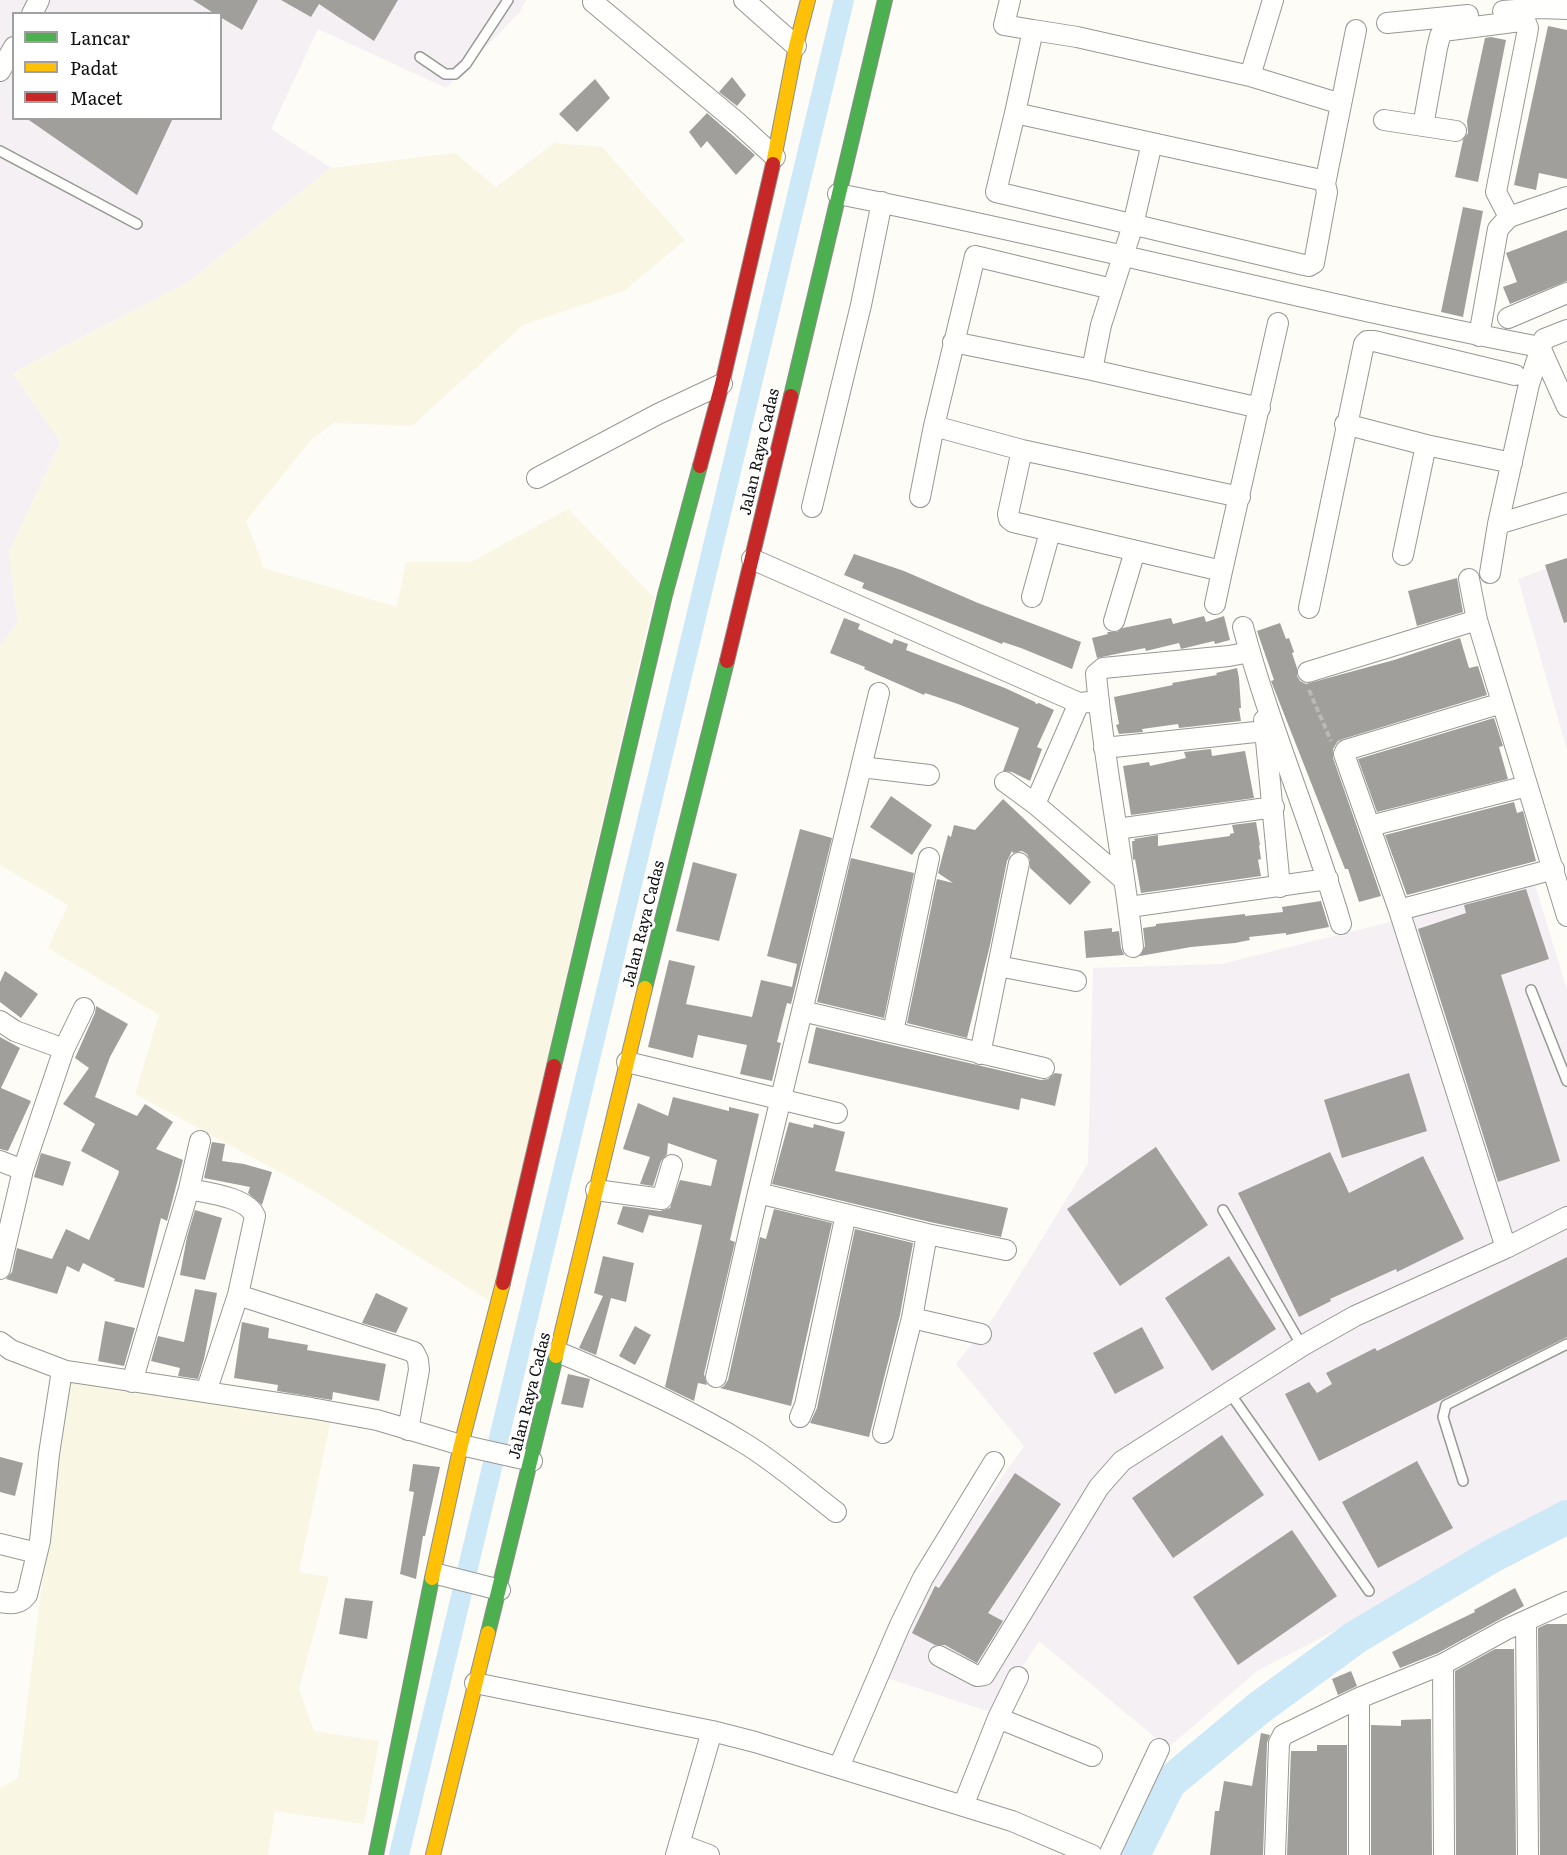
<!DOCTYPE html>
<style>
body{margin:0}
#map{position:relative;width:1567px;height:1855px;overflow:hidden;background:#fdfcf7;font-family:Literata,serif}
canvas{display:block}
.legend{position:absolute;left:12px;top:12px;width:210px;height:108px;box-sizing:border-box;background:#fff;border:2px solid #a0a0a0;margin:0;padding:8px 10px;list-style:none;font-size:18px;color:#111}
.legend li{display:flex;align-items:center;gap:12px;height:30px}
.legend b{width:30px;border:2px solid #a0a0a0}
</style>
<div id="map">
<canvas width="1567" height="1855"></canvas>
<ul class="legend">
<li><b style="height:8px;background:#4caf50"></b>Lancar</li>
<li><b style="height:8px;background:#ffc107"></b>Padat</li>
<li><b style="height:8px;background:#c62828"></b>Macet</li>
</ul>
</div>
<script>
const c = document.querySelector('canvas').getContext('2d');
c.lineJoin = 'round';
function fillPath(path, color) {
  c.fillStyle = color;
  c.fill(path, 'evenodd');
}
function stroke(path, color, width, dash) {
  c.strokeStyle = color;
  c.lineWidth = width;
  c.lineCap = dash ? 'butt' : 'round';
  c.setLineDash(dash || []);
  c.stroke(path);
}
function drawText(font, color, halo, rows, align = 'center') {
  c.font = font + ' Literata,serif';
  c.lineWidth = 6;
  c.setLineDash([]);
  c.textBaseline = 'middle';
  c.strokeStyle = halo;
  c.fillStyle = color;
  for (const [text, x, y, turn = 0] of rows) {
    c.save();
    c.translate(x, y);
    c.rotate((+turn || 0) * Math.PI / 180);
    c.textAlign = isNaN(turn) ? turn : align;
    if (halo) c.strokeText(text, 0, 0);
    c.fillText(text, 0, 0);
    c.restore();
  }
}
fillPath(new Path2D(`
 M0,0H526L520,12L446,88L318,29L271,129L331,168L187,283L13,373L61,442L9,552L18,622L0,647ZM14,14H220V118H14Z
 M1567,561V750L1518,579Z
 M1534,882L1567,990V1510L1257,1671L1168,1748L1039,1641L993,1713L887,1678L939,1567L1024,1446L956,1364L994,1317L1088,1164L1093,968L1221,964L1386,923Z`), '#f5f0f3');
fillPath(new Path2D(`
 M554,143L602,147L685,240L624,291L523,325L412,426L334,423L311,440L246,521L264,568L397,607L406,562H471L568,509L654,597L491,1302L309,1188L135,1094L159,1015L48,948L68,905L0,865V647L18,622L9,552L61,442L13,373L187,283L331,168L455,153L496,187Z
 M67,1380L331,1420L299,1572L329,1577L299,1689L314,1731L379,1741L364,1824L275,1811L268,1855H0V1788L18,1778Z`), '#f9f7e4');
stroke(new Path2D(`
 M399,1855L844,0`), '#cde8f7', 20);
stroke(new Path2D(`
 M1133,1855L1169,1783L1259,1708L1356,1637L1492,1556L1567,1517`), '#cde8f7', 34);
fillPath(new Path2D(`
 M193,0H258L242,30L220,17V14H215Z
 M281,0H398L374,41L319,4L311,17Z
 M1548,26L1567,30V179L1539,173L1536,190L1514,185Z
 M1491,37L1506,40L1478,182L1455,177L1463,140L1468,133L1467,121L1485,38Z
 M732,77L746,95L737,106L719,92Z
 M595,79L610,98L577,132L559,114Z
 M707,113L755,155L736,175L707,141L701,148L689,132Z
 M26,118H173L137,195Z
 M1463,207L1483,211L1463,317L1441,312Z
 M1567,230V281L1510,304L1503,287L1517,282L1506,253Z
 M854,554L904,571L978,603L1081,642L1072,669L1021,648L1003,642L1002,644L862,588L864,583L844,575Z
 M1567,558V622L1564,623L1545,565Z
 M1457,578L1463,612L1417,626L1408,591Z
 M1204,616L1206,622L1224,616L1230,640L1215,644L1214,641L1181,649L1179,643L1146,651L1145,648L1097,658L1092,638L1108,634L1107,632H1117L1123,628L1171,618L1173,624Z
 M844,618L860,624L858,629L892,644L894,639L908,644L906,650L1005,688L1035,702L1036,704L1039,703L1054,710L1037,747L1042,749L1030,781L1012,772L1003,771L1019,728L958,704L925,693L924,695L864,669L865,667L830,653Z
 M1280,623L1286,639L1289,638L1294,652L1292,653L1297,668V676L1300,681L1306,684L1394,660L1460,638L1469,668L1478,666L1487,695L1343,739L1338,741L1333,749V758L1381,896L1359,902L1348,869H1345L1273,686L1271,681L1274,680L1257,631Z
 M1237,668L1239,678L1241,708H1239L1241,721L1179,728L1178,724L1142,729L1143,732L1119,734L1116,725L1119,724L1114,697L1173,685L1172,683L1217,675L1216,673Z
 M1494,718L1503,746L1499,747L1508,779L1377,812L1358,759Z
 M1211,749L1212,756L1245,751L1254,798L1131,815L1123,766L1149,762L1150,766L1186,758L1184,752Z
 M891,796L932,825L912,855L870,827Z
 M1003,799L1091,882L1070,905L1030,868V860L1027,854L1022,851L1013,853L1012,851L1007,861L990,945L967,1038L907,1023L937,879L953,883L938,873L948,835L951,837L954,825L975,830Z
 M1514,802L1517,813L1523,811L1536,861L1407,895L1385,835Z
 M1256,822L1260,845H1259L1261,859L1258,860L1261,876L1141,893L1135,859L1133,860L1132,841H1135L1134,839L1158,835V846L1230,836V834L1234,833L1232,825Z
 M800,829L832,838L791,1004L787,1003L777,1042L781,1043L772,1081L740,1074L747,1045L698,1035L693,1058L648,1047L669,960L695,966L686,1004L752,1017L761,980L792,987L797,964L767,956Z
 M851,858L914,873L884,1018L817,1002Z
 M693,862L737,874L719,941L676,931Z
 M1526,889L1549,959L1501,975L1560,1161L1498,1182L1418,929L1466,913L1464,905Z
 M1321,901L1329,927L1286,935V933L1249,937L1250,940L1235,943L1191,947L1140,956L1145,946L1143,928L1156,926V924L1245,914V916L1283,912L1282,907Z
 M1112,928V932L1119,931L1121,948L1124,955L1086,958L1084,931Z
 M5,971L38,994L21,1018L0,1002V982Z
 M96,1006L128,1024L110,1057L95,1097L137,1116L145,1104L173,1122L156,1149L183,1160L167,1221L161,1218L144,1288L114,1281L115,1279L83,1263L79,1272L67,1266L57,1294L6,1279L12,1272L17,1248L52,1259L66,1229L89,1240L118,1175L119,1171L81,1151L95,1124L63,1104L89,1068L75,1058L95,1013Z
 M816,1027L1041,1080L1048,1079L1055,1073L1062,1074L1055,1106L1021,1098L1019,1110L808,1063Z
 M0,1037L20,1048L1,1088L31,1101L8,1151L0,1149Z
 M1409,1073L1427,1131L1342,1158L1324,1100Z
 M673,1097L729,1111V1107L759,1114L730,1240L735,1242L704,1374L707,1385L698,1383L694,1401L665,1387L702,1225L649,1215L643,1233L617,1224L623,1206L660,1211L670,1208L680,1180L711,1186L717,1160L668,1143L667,1154L661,1161L653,1186L640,1184L650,1157L623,1149L638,1103L668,1116Z
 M789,1122L813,1128L814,1124L845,1132L835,1171L1008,1208L1001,1237L930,1222L772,1184Z
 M212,1142L225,1144L222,1161L244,1164L272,1172L262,1205L248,1193L250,1187L204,1178Z
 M1156,1147L1208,1225L1120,1286L1067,1209Z
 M1330,1152L1349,1193L1423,1156L1464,1239L1397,1272L1396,1269L1330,1299L1331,1301L1299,1317L1238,1193Z
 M41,1153L71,1162L63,1186L34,1177Z
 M774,1209L832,1223L791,1406L720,1388L724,1386L728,1380L760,1237L766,1239Z
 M195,1210L222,1218L205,1280L180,1275L187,1237Z
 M855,1229L913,1243L900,1315L869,1437L810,1423L817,1408Z
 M603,1256L634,1263L626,1302L611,1298L596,1355L579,1348L603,1296L594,1293Z
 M1229,1256L1276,1329L1212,1371L1165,1298Z
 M1567,1257V1337L1319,1461L1285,1394L1309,1382L1317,1393L1332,1384L1326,1373L1375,1348L1377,1351Z
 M195,1289L217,1293L204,1359L198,1379L178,1376L180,1368L151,1361L158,1336L184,1342Z
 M376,1293L408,1308L396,1333L362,1323Z
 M105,1321L135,1328L124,1366L98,1361Z
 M242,1322L269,1328L268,1338L308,1345L307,1350L386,1364L379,1401L333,1392L332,1400L277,1391L278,1385L234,1378Z
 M635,1326L651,1335L635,1365L619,1356Z
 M1142,1327L1164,1368L1115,1394L1093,1353Z
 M568,1374L590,1379L583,1408L561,1404Z
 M1222,1435L1264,1495L1173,1558L1132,1498Z
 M0,1457L23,1463L15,1496L0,1492Z
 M1417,1461L1453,1528L1378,1568L1342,1502Z
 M413,1464L440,1467L425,1536H423L416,1579L400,1574L414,1492L409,1491Z
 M1015,1473L1061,1504L988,1613L1003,1621L977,1663L945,1645H935L912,1633L935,1586L939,1588Z
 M1292,1530L1337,1596L1238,1665L1193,1597Z
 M1515,1588L1524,1606L1438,1653L1400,1668L1392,1652L1475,1612L1474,1610Z
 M345,1598L373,1601L367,1639L339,1634Z
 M1547,1624H1567V1855H1540L1538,1628Z
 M1495,1649H1514L1516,1855H1456L1455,1671Z
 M1351,1671L1357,1686L1338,1695L1332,1679Z
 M1431,1719L1432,1855H1371V1725L1401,1726V1720Z
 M1261,1733L1270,1735L1267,1743L1263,1855H1210L1215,1811H1219L1224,1781L1252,1786Z
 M1317,1745H1347V1855H1287L1291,1751H1317Z`), '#a19f9c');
const lane = new Path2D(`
 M420,57L445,74H455L466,64L508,0
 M0,151L137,224
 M1531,990L1567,1081
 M1223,1210L1302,1346
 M1229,1392L1369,1591
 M1463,1481L1443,1417L1446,1405L1567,1344`);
const street = new Path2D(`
 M744,0L796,46
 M1010,0L1004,25L1033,30
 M593,2L738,123L775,157
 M1503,11L1539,8L1567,9
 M32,14L39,0
 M1387,23L1468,15
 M0,71L14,47
 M1250,76L1273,0
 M1015,113L1033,30L1077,37L1250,76L1341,104
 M1384,120L1456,131
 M1423,126L1437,48L1440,36L1443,31L1521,21L1526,23L1528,28L1527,34L1496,192L1509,217L1498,229L1479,336
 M1325,184L1356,30
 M838,194C1073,240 1305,302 1540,347L1567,407
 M1509,217L1567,197
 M1112,289L975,256L934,426L1022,450L1240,497
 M1508,318L1567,293
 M953,342L1092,370L1260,408
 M1092,370L1101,325L1133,225L1152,143L1015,113L996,192L1304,265L1309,266L1314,263L1327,192L1325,184L1321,180L1152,143
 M1345,424L1426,445L1512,463
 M1022,450L1008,514L1009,519L1013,522L1222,571L1278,323
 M537,478L658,414L722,384
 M920,497L934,426
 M812,507L861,305L882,202
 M1498,524L1529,384L1544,339L1567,330
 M1403,555L1426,445
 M752,559L1079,703L1099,701
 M1490,573L1498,524L1567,503
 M1469,579L1477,620L1567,916
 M1032,597L1050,532
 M1215,604L1222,571
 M1309,608L1364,344L1367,341H1374L1515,375
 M1114,621L1135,551
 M1243,627C1270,728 1312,824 1341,924
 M1308,672L1477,620
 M1079,703L1035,804L1124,880
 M1502,703L1346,750L1344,754L1399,910L1506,1248
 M1264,720L1280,887
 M1104,748L1265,731
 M861,767L929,775
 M1005,782L1035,804
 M1370,826L1527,786
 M1117,829L1274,807
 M1129,907L1328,879
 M1399,910L1554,869
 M1133,947C1123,855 1104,765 1096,674L1103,668L1229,656L1250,652
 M998,966L1076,981
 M802,1011L1044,1068
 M0,1021L15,1031L64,1049
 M893,1032L929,858
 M980,1054L1019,863
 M627,1062L837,1113
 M0,1161L23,1170
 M189,1189C208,1193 247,1197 255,1216L238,1295L206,1392
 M596,1190L662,1199L672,1165
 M758,1193L927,1234L1006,1250
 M0,1269L23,1170L64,1049L84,1008
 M238,1295L414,1352L418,1360L419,1370L408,1430
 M912,1318L981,1334
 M0,1342L11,1350L66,1371L311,1408L377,1420L461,1445L532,1461
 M558,1352C620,1378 687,1408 744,1443C777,1463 806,1489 836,1512
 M716,1377L758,1193L879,693
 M132,1382L189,1189L200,1141
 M800,1417L805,1405L846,1214
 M883,1433L912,1318L927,1234
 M0,1544L37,1553
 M437,1574L500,1590
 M0,1602C12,1604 19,1605 27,1595L40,1541L49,1454L62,1370
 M1526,1621L1528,1855
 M939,1656L977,1676L984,1675L1099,1487L1122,1461L1302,1346L1355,1316L1506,1248L1567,1217
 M1443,1664L1444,1855
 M475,1683L712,1731L755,1742L1012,1821L1092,1855
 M998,1718L1092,1756
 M839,1767L900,1625L923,1578L994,1462
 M963,1806L998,1718L1018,1677
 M679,1844L709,1855
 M676,1855L712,1731
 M1109,1855L1159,1749
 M1275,1855L1279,1743L1283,1735L1359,1698L1443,1664L1505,1630L1567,1602
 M1359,1855V1698`);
const fast = new Path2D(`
 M791,396L885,0
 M645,988L727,661
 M554,1066L665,595L700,466
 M488,1633L556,1356
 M376,1855L432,1578`);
const slow = new Path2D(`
 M773,164L796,46L808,0
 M556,1356L645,988
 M432,1578L461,1445L503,1283
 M433,1855L488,1633`);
const jam = new Path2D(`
 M700,466L722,384L773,164
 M727,661L791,396
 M503,1283L554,1066`);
stroke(lane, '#979795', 12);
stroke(street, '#979795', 22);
stroke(fast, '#8e8d8b', 16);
stroke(slow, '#8e8d8b', 16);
stroke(jam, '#8e8d8b', 16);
stroke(new Path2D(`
 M1309,690L1331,741`), '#b9b9b8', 4, [6, 3]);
stroke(lane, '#fffffe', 9);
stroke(street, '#fffffe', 20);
stroke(fast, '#4caf50', 14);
stroke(slow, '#ffc107', 14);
stroke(jam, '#c62828', 14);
drawText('16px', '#111', '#fff', [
 ["Jalan Raya Cadas",760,452,-77],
 ["Jalan Raya Cadas",644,924,-76],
 ["Jalan Raya Cadas",530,1396,-76]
]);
</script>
